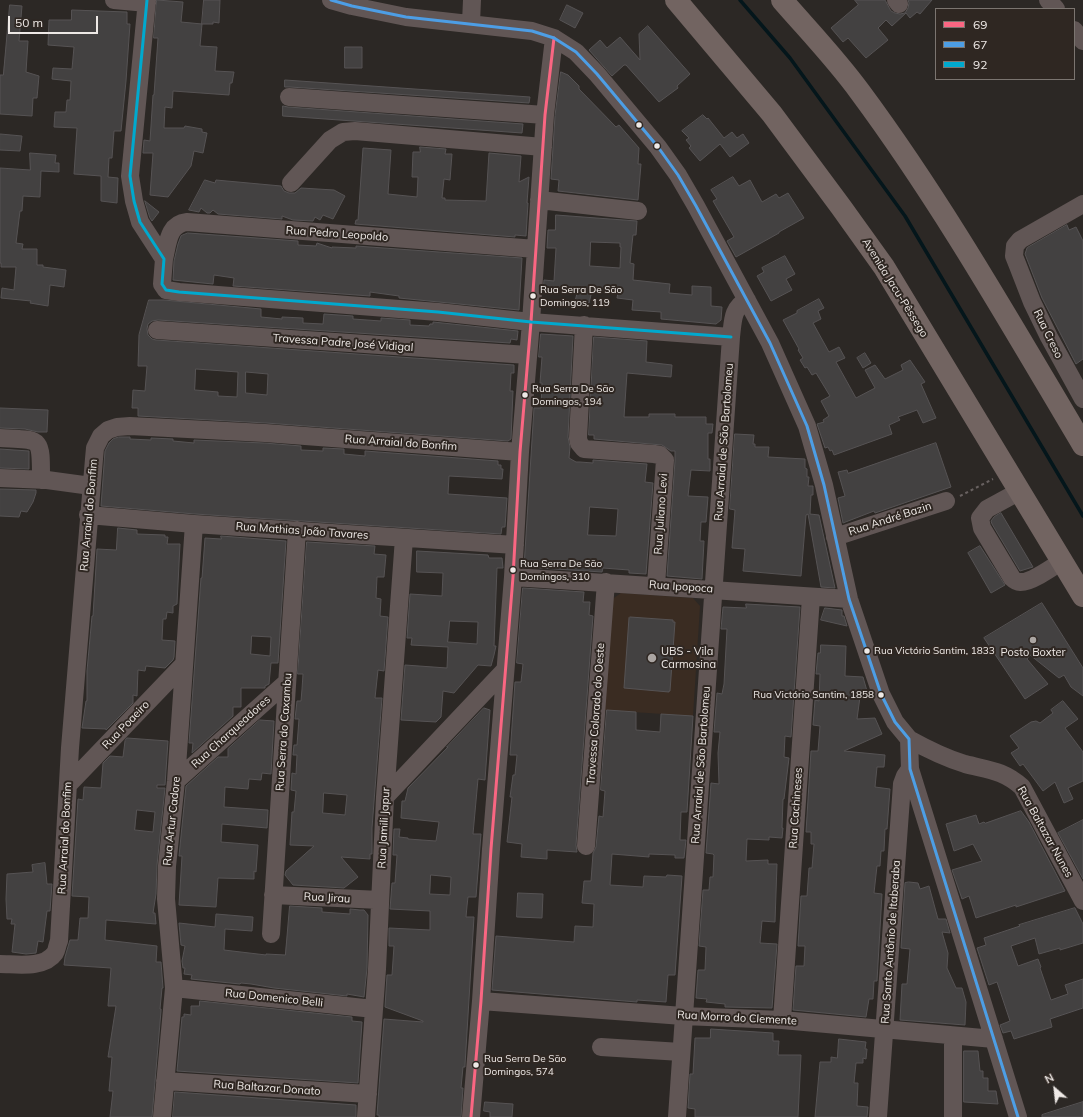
<!DOCTYPE html>
<meta charset="utf-8">
<style>
body{margin:0}
#map{position:relative;width:1083px;height:1117px;overflow:hidden;background:#2c2825;font-family:Mulish,sans-serif}
canvas{display:block}
.legend{position:absolute;left:935px;top:8px;width:140px;height:72px;box-sizing:border-box;background:#2f2722;border:1px solid #7b7570;margin:0;padding:5px 7px;list-style:none;font-size:12px;color:#eee9e6}
.legend li{display:flex;align-items:center;gap:8px;height:20px}
.legend b{width:20px;border:1px solid #7b7570}
.north{position:absolute;left:1035px;top:1069px;width:40px;height:40px;-webkit-text-stroke:3px #2f2722;paint-order:stroke;rotate:332deg;font-size:11px;font-weight:700;line-height:16px;text-align:center;color:#eee9e6}
.north::after{content:'';display:block;margin:auto;width:14px;height:18px;background:#eee9e6;clip-path:polygon(50% 0,100% 100%,50% 72%,0 100%)}
.scale{position:absolute;left:8px;top:16px;width:90px;height:18px;box-sizing:border-box;border:2px solid #eee9e6;border-top:0;padding-left:5px;font-size:12px;line-height:14px;white-space:nowrap;color:#eee9e6;-webkit-text-stroke:3px #2f2722;paint-order:stroke}
</style>
<div id="map">
<canvas width="1083" height="1117"></canvas>
<ul class="legend">
<li><b style="height:5px;background:#fa6682"></b>69</li>
<li><b style="height:5px;background:#4d9ee5"></b>67</li>
<li><b style="height:5px;background:#00a9ce"></b>92</li>
</ul>
<div class="north">N</div>
<div class="scale">50 m</div>
</div>
<script>
const c = document.querySelector('canvas').getContext('2d');
c.lineJoin = 'round';
function fillPath(path, color) {
  c.fillStyle = color;
  c.fill(path, 'evenodd');
}
function stroke(path, color, width, dash) {
  c.strokeStyle = color;
  c.lineWidth = width;
  c.lineCap = dash ? 'butt' : 'round';
  c.setLineDash(dash || []);
  c.stroke(path);
}
function drawText(font, color, halo, rows, align = 'center') {
  c.font = font + ' Mulish,sans-serif';
  c.lineWidth = 4;
  c.setLineDash([]);
  c.textBaseline = 'middle';
  c.strokeStyle = halo;
  c.fillStyle = color;
  for (const [text, x, y, turn = 0] of rows) {
    c.save();
    c.translate(x, y);
    c.rotate((+turn || 0) * Math.PI / 180);
    c.textAlign = isNaN(turn) ? turn : align;
    if (halo) c.strokeText(text, 0, 0);
    c.fillText(text, 0, 0);
    c.restore();
  }
}
fillPath(new Path2D(`
 M621,593L693,598L700,606L693,716L603,710L611,600Z`), '#3a2c22');
stroke(new Path2D(`
 M740,0L790,58L905,216L1083,516`), '#04161b', 3.5);
const building = new Path2D(`
 M157,0L183,2L181,22L202,24L200,46L217,47L215,71L234,72L232,83H230L229,95L173,91L172,108L165,107L164,128H184L185,126L202,129V132L207,133L203,153L194,151L191,166L168,197L150,195L153,153H143L144,140L150,141L153,95H154L158,38H154Z
 M204,0H220L219,23L213,22V24H202Z
 M855,0H885L891,11L895,13L900,14L905,13L908,8L909,3L908,0H932L920,14L917,12L910,18L906,13L892,26L886,20L878,28L888,40L866,58L848,38L843,42L831,28L858,5Z
 M10,5L22,6L19,41H28L26,72L39,76L37,98H33L32,116L0,114V75H3Z
 M567,5L583,13L575,28L560,20Z
 M72,10L127,12V24H130L126,81L121,131H114L112,158H109L108,177L118,178L117,203L101,201V176L74,174L77,128L54,127L55,112H66L67,100H70L71,81L52,79L53,68L72,69L74,47L48,45L49,20H71Z
 M648,26L690,74L677,86L678,88L659,102L626,65H624L612,76L589,50L600,40L607,48L620,37L640,60L639,34Z
 M345,47H362V68H345Z
 M561,72L568,75L579,86V89L616,127L619,125L639,148L638,164H641L638,200L558,191L559,180L551,179L555,116Z
 M285,80L530,97L529,103L290,87H285Z
 M283,106L288,107L523,124L522,133L283,116Z
 M703,115L707,119L708,118L724,138L732,132L737,138L743,134L749,143L730,157L720,144L700,161L689,148L691,146L686,140L689,138L682,131Z
 M0,134L22,136L20,151L0,150Z
 M420,147L446,149L445,154H452L450,180L444,179L442,198H445V200L486,201L489,153L521,156L519,182L529,177L527,203H528L526,236L515,235V237L355,224L356,220H358L363,148L391,150L388,194L417,197L418,177H412L413,152H420Z
 M30,153L56,155L55,163H59V172L41,171L40,197L23,196L22,211H20L16,243L23,244L22,249H37V265H43V267L66,270L64,287L50,285L48,306L30,303L31,301L1,298L2,288L14,290L16,267H1V263H0V168L30,170Z
 M733,177L739,186L750,180L762,202L776,194L779,198L788,193L804,218L779,232V233L736,257L727,241L734,237L713,201L717,199L711,190Z
 M205,180L215,183L216,180L281,186L284,191L289,193H295L301,188L334,190L345,196L333,219L323,215L320,220L315,217L313,221L293,220L282,216V219L218,214L213,210L210,213H207L201,208L199,212L189,210Z
 M145,201L159,212L152,221L150,218Z
 M556,215L637,221L636,235H633L632,244L630,263L634,264L633,280L670,284L669,293L692,295V286L711,287V306L722,307L721,320L716,324L661,319V312L632,310L633,300L617,298L618,293L592,291L589,303H586L585,304L575,301L578,290L554,288L553,294L543,293L544,280L554,281L556,248H547L548,230H555ZM591,242L620,243V247H621L620,268L590,266Z
 M1067,225L1069,230L1076,227L1083,241V359L1076,364L1042,298L1025,254L1027,248Z
 M188,233L298,241V245L316,246L317,243L332,248V247L356,248V246L522,258L519,310L399,298V296L370,292V296L233,286L234,278L214,275L213,284L173,280L174,261L178,244L181,236Z
 M785,256L795,274L786,279L792,290L771,301L757,276L764,272L762,268Z
 M819,299L824,308L818,311L821,319L813,323L829,352L839,347L845,358L836,362L856,398L875,388L865,370L875,365L885,379L903,370L901,365L910,360L925,382L921,384L936,418L923,423L917,410L898,417L900,420L889,425L892,434L834,455L832,450L830,451L828,447L825,448L817,424L824,422L823,420L829,416L821,401L830,396L816,373L812,375L807,367L805,368L800,360L803,358L798,350L799,349L783,320L797,313V311Z
 M149,300H164L261,309V317L282,319V317L303,318V323L323,324L324,314L353,316V319L381,321V318L410,320V325L429,326L430,324H433V322L518,331L517,340L511,339L510,343L158,320L152,321L148,324L147,329L148,335L152,339L156,340L514,365V373H511L510,391H513L511,439L508,441L266,423L138,416V408H132L133,390L145,391L147,366H138L139,335ZM196,369L238,372L237,397L218,396V392L195,390ZM246,372L268,374L267,395L246,393Z
 M541,334L573,336L568,437L570,447L569,458L576,462H580L593,463V460L647,464L645,482L653,483L646,574L629,573V570L603,568L602,572L524,567L534,408H541L542,383H540L542,357H539ZM590,507L618,509L616,536L588,535Z
 M594,337L647,341L646,362L672,365L671,377L627,373L624,417H649V414H675V417H706V424H713L712,433H708V459H710V471L691,470L688,496L708,497L706,522H701L700,541H704L702,579L667,576L675,461V451H671L662,445L594,439V435H589Z
 M865,353L871,363L863,368L857,358Z
 M0,408L48,410L47,432H38L25,429L0,428Z
 M735,434L754,435L753,444H755V447H769L768,457L805,459V468L807,469V477H809L808,486H813V495H811L810,514L819,515L835,588L821,587L808,514L806,515L801,576L743,571L745,549L732,548L735,510L730,509Z
 M119,437H130V439L151,440V438L173,439V441L194,443V440L264,443L301,446V450L323,451V448L344,449V454L365,456V451L498,461V465H501V469H503L502,479L449,476L448,494L507,498L505,527H502L501,534L195,514L101,506L105,451L109,443L113,439Z
 M936,443L951,487L875,513L874,511L843,523L838,498L845,496L838,472L847,470L848,473Z
 M0,449L29,451V469L0,468Z
 M0,489L36,490V493L33,502L27,512L21,511L19,517L0,516Z
 M1001,513L1033,567L1020,571L992,524L991,521L994,517Z
 M118,528L137,530V534L165,535V537H168L167,544H180L177,604L173,606V613L167,612L166,619H163L162,640L175,641L174,657L173,660L165,668L146,666L145,671L138,670L137,696L133,695V703L106,730V729L82,728L86,701H87V671L92,616H93L97,549L116,550Z
 M221,536L286,541L278,663H271L269,684L265,686V688H241V707H233V716L192,753L193,743H189L201,578H202L205,538L221,539ZM252,636L271,637L270,656L251,654Z
 M307,542L375,546L374,554L386,555L384,577H377L376,598L381,599L380,616L388,617L384,671L378,670L375,698H382L372,828V854H370V859L341,857L358,877L344,888L293,885L285,875L286,871L314,846L290,845L292,812H294L296,791L291,790L292,773L296,774L297,755H293L294,745H297L299,719H295L297,701H301L302,689L303,674H298ZM324,793L347,795L345,815L323,813Z
 M980,546L1005,585L991,593L968,553Z
 M417,551L488,555L489,558H502L503,568H497L494,646H496L494,655L491,666L478,665L454,693L443,691L441,717L436,722L401,720L405,665L447,668L448,647L411,645L412,638H407L410,594L442,596L443,573L417,572ZM450,621L478,622L477,644L448,642Z
 M523,588L584,592L583,602H590L589,615L593,616L576,845L577,852L547,850V859L521,857L522,844L507,842L512,797H510L513,775H515L517,755H510L515,682H521L523,664L517,663Z
 M1042,603L1083,668V696L1071,687L1064,675L1059,678L1030,655L1027,659L1048,684L1025,699L984,638Z
 M746,604L800,607L791,737L785,736L784,757L789,758L784,799H783L782,828H783L782,838L769,837V840L747,839L746,861L768,860V864H777L775,922L762,921L760,943L777,944L772,1008H771L725,1007V1004L706,1002L707,999L696,998L698,970H705L706,947L699,946L703,890H709L710,877H713L714,855L713,854L706,853L711,783L719,784L718,753L720,732H714L717,693L722,694L724,684L727,629H721L723,607L746,608Z
 M825,608L842,610V616H844L847,626L821,620Z
 M630,617L673,620V622H675L670,691H669V692L624,688L629,618Z
 M821,645L846,646L845,676L863,677L869,698L860,697L857,719L875,718L882,734L844,751L885,755L884,767H877L875,787L890,789L887,829H885L884,851H881L880,866H877L874,893L882,894L877,981H874L873,999H869L866,1017L793,1010L796,966H804L805,946H798L801,896H807L809,868H812L814,844H811V832H806L811,751H818L820,726L813,725L815,700L819,701L820,674H816L818,653H820Z
 M1063,701L1078,719L1065,728L1083,752V781L1068,788L1073,799L1064,803L1055,782L1043,791L1023,764L1020,766L1011,753L1019,748L1010,736L1031,722L1036,721L1040,723L1053,713L1051,710Z
 M484,708L490,710L485,780L478,779L473,834H481L476,897H468L467,906L466,917H474L465,1065V1067H463L461,1088H463L461,1117H379V1115H377L384,1019L423,1022V1021L385,1007L387,975H392L394,946H389V928L430,930V911L390,909L392,883H395L397,855H393L394,829H400L399,837L408,838V839L436,841L439,822L401,818L402,801H405L408,788L448,747H447ZM431,875L451,877L450,895L430,894Z
 M607,710L636,712V730L660,732L661,714L693,716L687,812H681L680,840H686L684,858H675V855L649,854V857L612,854L610,885L643,887L644,876L666,877L667,875L682,876L675,975H668L666,1002L637,1000V1002L492,990L496,936L574,942L575,926L593,927L594,904L582,903L584,881H591L593,853L596,847L599,816L603,817L605,791L601,790Z
 M260,720L274,721L271,774L262,773L261,780L249,779L248,789L225,787L224,807L268,810L267,828L222,824L221,842L258,845L256,872L254,871V879L218,878L216,907L179,905L182,856H179L186,786L218,757H228V749Z
 M127,738L168,741L165,785H157V788H165L157,865L156,894L153,913H155L156,924L106,920L105,940L157,946L156,962H161L163,988H162L160,1009H161V1011L152,1117H110L113,1091H109L112,1057H108L116,1006H108L111,968L64,965L65,957L70,940H78L80,918H88L89,897L72,896L78,799L83,800L84,787L101,788L103,763L110,756L123,757L125,741ZM137,810L155,812L153,832L135,830Z
 M1021,811L1029,822L1065,891L1016,907V905L976,918L969,896L962,899L952,870L982,861L973,844L954,851L946,824L976,815L979,824L984,822L985,823Z
 M1083,820V879L1058,833Z
 M45,863L47,884H52L50,911H47L43,942L38,941L36,953L26,954L12,952L15,924H11L12,919H7L6,899L7,874L33,872L32,865Z
 M909,882L918,883L920,889L929,886L938,919H946L950,933L942,932L948,953L947,968L956,988H962L966,1002L965,1025L900,1020L902,984H907L910,949L901,948L905,883Z
 M518,893L543,894L542,918L517,917Z
 M290,906L322,908V912L350,914V909L360,910H364L368,915L367,968L364,997L347,994V996L274,988L251,984L241,983L240,984L191,979L192,975L184,974L185,968H183L182,961L185,946L181,945L179,923L215,927L216,914L253,917L252,931L225,929L224,950L266,955V954L285,955Z
 M1075,908L1083,924V943L1060,950V948L1039,954L1035,938L1011,946L1018,966L1038,959L1041,967L1040,968L1051,1000L1068,994L1065,985L1083,979V1008L1050,1019L1052,1027L1014,1039L1011,1031L1003,1033L1000,1025L1010,1021L997,982L989,985L977,948L986,945L984,938L1020,926L1019,925Z
 M200,1001L352,1017V1021L362,1022L358,1083L177,1071L182,1017H184V1014L191,1015V1006H199Z
 M711,1029L773,1033V1041H779L778,1055H801L798,1117H695V1109L688,1108L690,1074H693L695,1038H710Z
 M839,1039L866,1042L865,1049H867L866,1059L863,1058V1063H856L854,1083H858L857,1106L868,1107L867,1117H815L820,1062H831V1057L837,1058Z
 M964,1051H978L980,1071H983V1078H988V1091H996L998,1104L964,1102Z
 M175,1092L356,1105V1117H173Z
 M485,1102L513,1104L512,1117H490V1112L484,1111Z
 M1083,1102V1117H1042V1115Z`);
fillPath(building, '#434141');
stroke(building, '#565354', 1);
stroke(new Path2D(`
 M960,496L993,479`), '#686160', 2, [3, 3]);
stroke(new Path2D(`
 M114,0L147,3
 M147,0L130,176L134,201L140,222L164,259L162,284L166,290L179,292L438,312L531,322L731,337
 M331,0L352,6L406,17L532,31L554,38L576,52L597,74L658,147L678,175L696,206L770,343L807,426L824,485L849,599L881,694L895,722L909,739L910,769L1018,1117
 M896,0L899,4
 M1048,0L1056,9
 M471,23L472,0
 M1074,30L1083,41
 M289,97L545,115
 M291,183L330,140L343,132L355,131L543,147
 M539,200L638,211
 M1083,204L1020,240L1015,246L1014,256L1018,266L1032,302L1049,337L1083,399
 M164,259C168,243 168,224 187,222L536,249
 M584,325L578,438L579,443L584,449L654,454L660,455L665,460L656,585
 M157,330L528,355
 M0,438C42,440 41,436 41,480
 M0,478L47,480L91,486
 M1020,491L987,509L980,518L982,528L1012,578C1014,580 1016,582 1020,582C1030,583 1053,567 1062,561
 M88,515L194,524L515,545
 M835,537L946,501
 M513,577L849,599
 M909,739C927,749 945,758 965,764C988,770 1003,770 1022,787L1083,901
 M176,781L287,682
 M68,785L184,664
 M385,797L505,670
 M586,846L606,582
 M273,895L380,900
 M271,934L297,530
 M0,964C16,964 44,969 55,953C57,950 57,945 59,941L70,748L94,459L95,448L101,436L108,430L117,427L130,426L265,433L520,452
 M174,988L374,1009
 M481,1001L683,1016L782,1020L994,1039
 M782,1020L811,597
 M601,1047L681,1052
 M165,1081L368,1094
 M162,1117L174,988L166,899L167,866L176,781L194,524
 M366,1117L377,969L385,797L404,538
 M471,1117L481,1001L491,849L513,577L520,452L531,322L545,115L554,38
 M677,1117L731,337C733,321 732,308 747,300
 M878,1117L902,784L905,776L910,769
 M953,1117V1036`), '#615655', 18);
stroke(new Path2D(`
 M676,0L772,114L841,207L884,267L1083,596
 M782,0C808,30 836,59 860,92C943,204 1012,326 1083,445`), '#726461', 22);
stroke(new Path2D(`
 M471,1117L481,1001L491,849L513,577L520,452L531,322L545,115L554,38`), '#fa6682', 3);
stroke(new Path2D(`
 M331,0L352,6L406,17L532,31L554,38L576,52L597,74L658,147L678,175L696,206L770,343L807,426L824,485L849,599L881,694L895,722L909,739L910,769L1018,1117`), '#4d9ee5', 3);
stroke(new Path2D(`
 M147,0L130,176L134,201L140,222L164,259L162,284L166,290L179,292L438,312L531,322L731,337`), '#00a9ce', 3);
for (const [x, y, r, color] of [
 [639,125,3.5,"#eee9e6"],
 [657,146,3.5,"#eee9e6"],
 [533,296,3.5,"#eee9e6"],
 [525,395,3.5,"#eee9e6"],
 [513,570,3.5,"#eee9e6"],
 [1033,640,4,"#aaa5a2"],
 [867,651,3.5,"#eee9e6"],
 [652,658,5,"#aaa5a2"],
 [881,695,3.5,"#eee9e6"],
 [476,1065,3.5,"#eee9e6"]
]) {
  const dot = new Path2D();
  dot.arc(x, y, r, 0, 2 * Math.PI);
  c.fillStyle = color;
  c.fill(dot);
  stroke(dot, '#2f2722', 1.5);
}
drawText('10px', '#eee9e6', '#2f2722', [
 ["Rua Serra De São",540,290],
 ["Domingos, 119",540,303],
 ["Rua Serra De São",532,389],
 ["Domingos, 194",532,402],
 ["Rua Serra De São",520,564],
 ["Domingos, 310",520,577],
 ["Rua Victório Santim, 1833",874,651],
 ["Rua Victório Santim, 1858",874,695,"right"],
 ["Rua Serra De São",484,1059],
 ["Domingos, 574",484,1072]
], 'left');
drawText('11px', '#eee9e6', '#2f2722', [
 ["Rua Pedro Leopoldo",337,234,4],
 ["Avenida Jacu-Pêssego",895,288,58],
 ["Rua Creso",1048,334,64],
 ["Travessa Padre José Vidigal",343,343,4],
 ["Rua Arraial de São Bartolomeu",724,442,-86],
 ["Rua Arraial do Bonfim",401,443,4],
 ["Rua Juliano Levi",661,514,-86],
 ["Rua Arraial do Bonfim",89,515,-85],
 ["Rua André Bazin",890,519,-18],
 ["Rua Mathias João Tavares",302,531,4],
 ["Rua Ipopoca",681,587,4],
 ["Travessa Colorado do Oeste",596,714,-86],
 ["Rua Poaeiro",126,725,-46],
 ["Rua Charqueadores",231,732,-42],
 ["Rua Serra do Caxambu",284,732,-86],
 ["Rua Arraial de São Bartolomeu",701,765,-86],
 ["Rua Cachineses",796,808,-86],
 ["Rua Artur Cadore",172,821,-84],
 ["Rua Jamili Japur",384,828,-87],
 ["Rua Baltazar Nunes",1045,832,61],
 ["Rua Arraial do Bonfim",65,838,-87],
 ["Rua Jirau",327,898,3],
 ["Rua Santo Antônio de Itaberaba",891,942,-86],
 ["Rua Domenico Belli",274,998,6],
 ["Rua Morro do Clemente",737,1018,3],
 ["Rua Baltazar Donato",267,1088,4]
]);
drawText('11px', '#eee9e6', '#2f2722', [
 ["UBS - Vila",661,652],
 ["Carmosina",661,665],
 ["Posto Boxter",1033,653,"center"]
], 'left');
</script>
